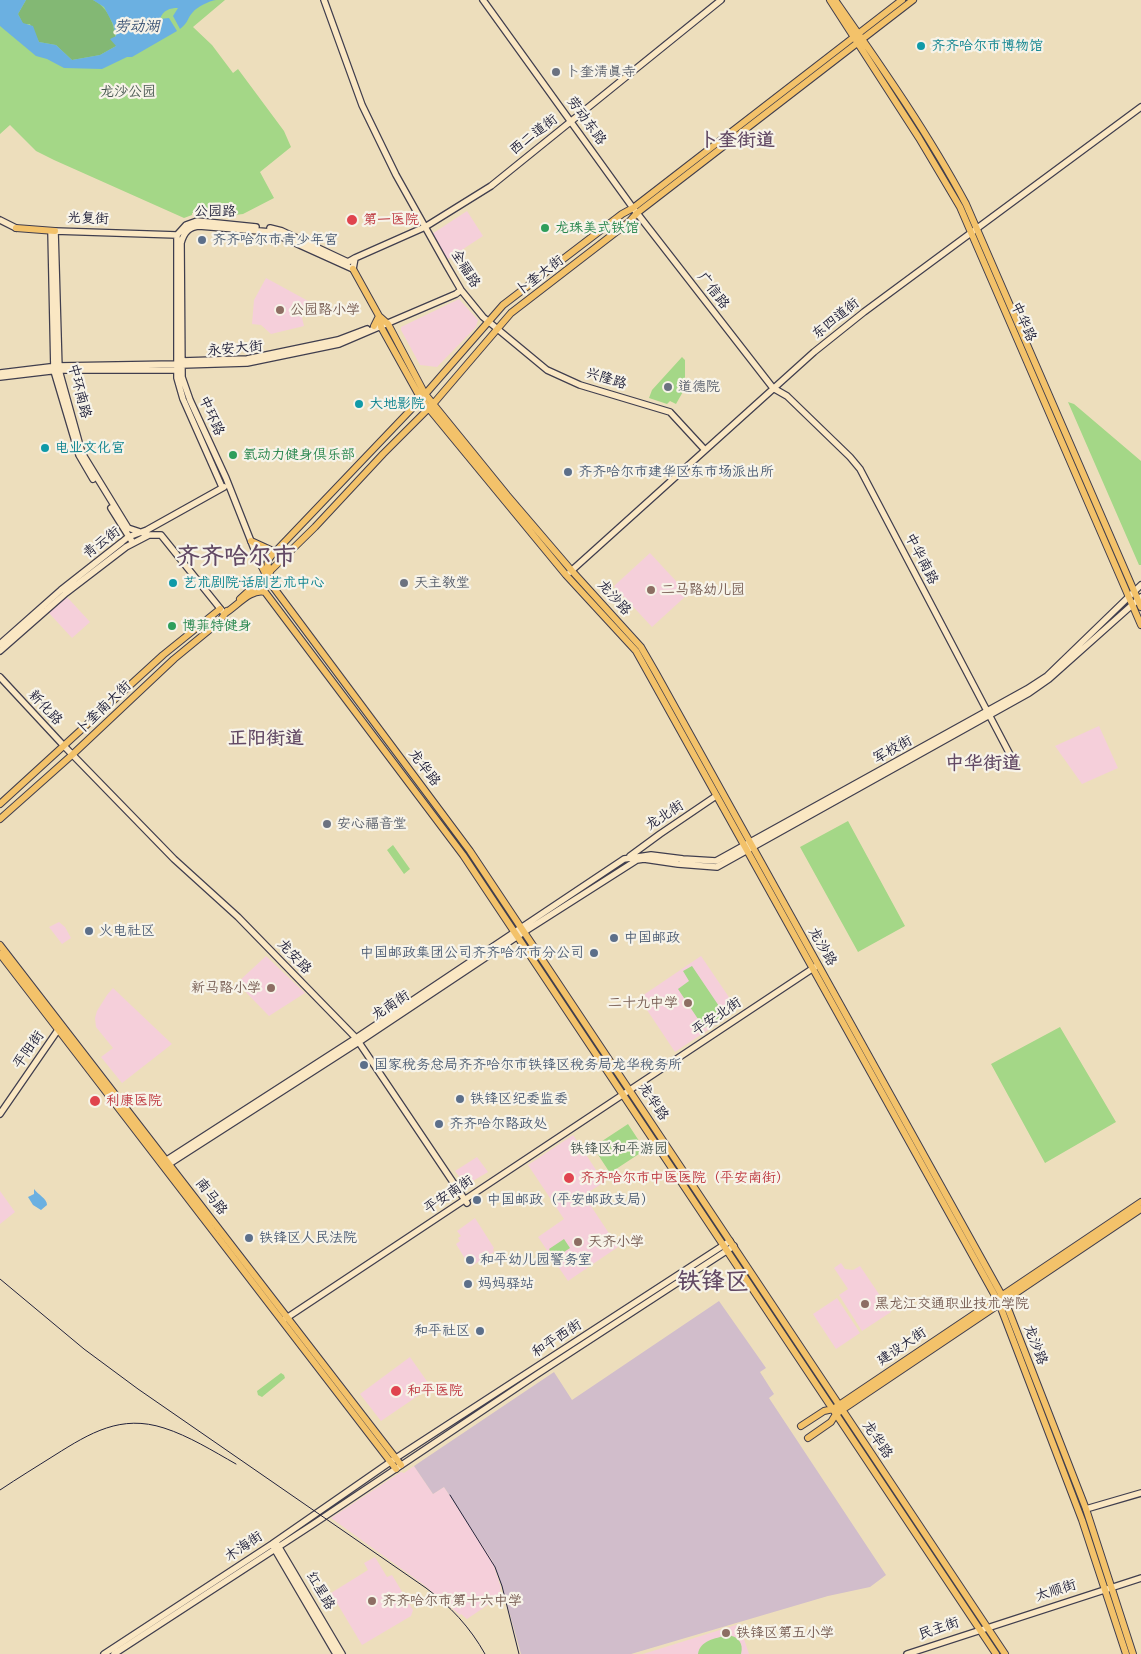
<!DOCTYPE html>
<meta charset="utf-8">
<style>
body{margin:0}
canvas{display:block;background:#eddebc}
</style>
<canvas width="1141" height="1654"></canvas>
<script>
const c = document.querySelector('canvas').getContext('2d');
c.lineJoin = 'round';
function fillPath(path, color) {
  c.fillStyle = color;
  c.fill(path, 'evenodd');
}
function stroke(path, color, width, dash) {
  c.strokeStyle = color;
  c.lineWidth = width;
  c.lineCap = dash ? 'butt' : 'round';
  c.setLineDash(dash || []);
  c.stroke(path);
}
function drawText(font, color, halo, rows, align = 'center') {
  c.font = font + ' "Balsamiq Sans","LXGW WenKai TC",sans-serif';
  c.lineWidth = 4.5;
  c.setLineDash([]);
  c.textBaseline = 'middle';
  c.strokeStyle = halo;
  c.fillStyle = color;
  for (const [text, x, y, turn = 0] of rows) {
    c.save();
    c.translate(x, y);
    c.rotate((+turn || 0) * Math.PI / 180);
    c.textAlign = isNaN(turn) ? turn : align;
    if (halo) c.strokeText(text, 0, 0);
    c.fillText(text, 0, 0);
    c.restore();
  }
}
fillPath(new Path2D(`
 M467,211L483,236L448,259L432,234Z
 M266,278L310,302L302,318L304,326L271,334L261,325L252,324L254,300Z
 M459,299L478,320L476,327L437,367L420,365L401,330V327Z
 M650,553L688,594L652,627L614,586Z
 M67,597L90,622L72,638L49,613Z
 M1099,726L1118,768L1082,784L1055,746Z
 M59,922L65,927L71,938L62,944L49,927Z
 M266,956L305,993L269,1016L237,983Z
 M701,956L737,1009L735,1012L675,1052L639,998Z
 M113,988L172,1044L122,1083L101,1057L113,1048L96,1027L95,1018L97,1011L107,995Z
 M573,1135L604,1182L586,1194L585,1197L618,1247L568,1281L538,1237L564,1219L528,1165Z
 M477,1157L488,1172L466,1185L455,1171Z
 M0,1191L15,1212L0,1224Z
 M475,1218L494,1248L493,1249L494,1252L470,1267L456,1244L460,1241L458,1238L461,1236L457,1231Z
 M841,1263L845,1269L853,1270L860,1266L891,1312L862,1331L839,1295L848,1289L834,1268Z
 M837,1298L860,1333L836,1349L813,1314Z
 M410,1357L431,1387L381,1421L360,1394Z
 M414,1466L433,1494L444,1487L492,1560L501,1588L498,1598L467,1619L461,1614L460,1615L424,1585L331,1518L401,1472L404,1473Z
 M375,1557L387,1577L392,1575L413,1610L411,1616L362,1645L331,1593L368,1570L364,1563Z
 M739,1624L749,1654H643Z`), '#f5cfda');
fillPath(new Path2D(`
 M719,1301L766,1368L760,1372L774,1394L769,1398L886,1575L870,1587L828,1596L631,1654H521L502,1586L492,1560L444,1487L433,1494L414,1466L554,1372L572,1400Z`), '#d1bdcb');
fillPath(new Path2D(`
 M0,0H225L193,27L212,45L233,73L238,69L284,131L291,147L260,172L274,198L243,214L227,216L192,213V215L184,218L54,160L36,151L10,125L0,134Z
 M682,357L685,360V388L676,404L670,401L667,404L649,398L652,390Z
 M1068,402L1074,404L1141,461V565H1139Z
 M848,821L905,926L858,952L800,847Z
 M393,845L410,869L404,874L387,850Z
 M692,966L725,1015L704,1028L678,989L689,981L683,971Z
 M1060,1027L1116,1122L1045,1163L991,1064Z
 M628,1124L645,1150L610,1173L593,1147Z
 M564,1239L570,1248L555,1258L549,1249Z
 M281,1373L284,1375L285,1378L262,1397L258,1395L257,1391Z
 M727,1635C738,1636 744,1643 741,1654H698C700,1640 715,1639 727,1635Z`), '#a4d787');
fillPath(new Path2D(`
 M26,0C36,0 88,0 93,0C110,8 116,29 116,46L100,55L72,60L56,45L39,42L30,24H23L18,14Z`), '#83b874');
fillPath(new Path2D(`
 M0,0H26L18,14L23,23L33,26L39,42L56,45L72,60L100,55L116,46L110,39L116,36L113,24L104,7L93,0H216C209,1 197,7 193,12C187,18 189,22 180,29L173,16L178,8C170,8 163,10 160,19L169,18L177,31L132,57H127L102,69L64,68L47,59L36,56L0,26Z
 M34,1189C38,1195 47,1198 47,1205L41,1210L33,1205L28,1197L34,1194Z`), '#6bb0e1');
const secondary = new Path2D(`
 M324,0L362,105L396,175L447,266L461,290L483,317L547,370L580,385L670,412L705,450
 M483,0L633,208L773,388L787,396L850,457L860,469L1016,766
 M0,220L16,228
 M270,228L282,231L348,262L355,258
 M51,231L54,371L79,455L93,479
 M177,235L55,231L59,370L82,453L128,528L149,535H161L223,612
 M0,373L58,366L176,364L182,361L247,359L338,340L367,329
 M0,377L59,370H176L182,365L247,363L339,344L456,294L461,290
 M222,487L183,399L177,378V235L186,225L197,221L256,227
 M111,508L133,543
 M258,559L226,478L190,400L182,377L181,243C184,232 189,227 199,226L271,232L353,269L355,258L425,227L491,186L721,0
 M570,572L814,352L864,312L1141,107
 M0,644L61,590L122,542L128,537L147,530L224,487
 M0,651L66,593L126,547L149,535
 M0,677L64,746L174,859L238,917L356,1038L467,1203
 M630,856L660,834L716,796
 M0,1114L60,1027
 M162,1163L356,1038L624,859L651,855L683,859L716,861L1027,689L1047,676L1141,585
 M166,1166L359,1042L524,932L637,860L644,859L678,864L717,867L1029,693L1049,679L1141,597
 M285,1319L815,967
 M1086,1509L1141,1493
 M277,1544L342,1654
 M274,1548L336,1654
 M104,1654L272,1544L396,1458L730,1241
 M114,1654L312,1525L536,1375L734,1246
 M907,1654L1141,1578`);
const primary = new Path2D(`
 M830,0L919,138L960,207L1141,625
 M835,0C881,66 928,133 966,204L1141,607
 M913,0L637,213L629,222L511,313L434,403L383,454L315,527L266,575L271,584L470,851L1005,1654
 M16,228L55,231
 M353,269L379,316L388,324L425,394L507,495L572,571L641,647L656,673L1005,1301L1086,1509L1133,1654
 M380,317L381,327L421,399L566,575L636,651L999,1303L1082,1520L1126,1654
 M374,326L379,316
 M251,541L275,552L421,399L503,305L622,214L633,208L902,0
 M270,572C265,562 268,559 275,552
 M240,599L266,575L258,559
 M224,614C236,607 251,588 265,592L463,855L996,1654
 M0,804L163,655L220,609
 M0,819L72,755L174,659L219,622L227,611
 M0,945L401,1465
 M0,954L396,1469
 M801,1426L824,1411L833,1409L1141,1202
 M808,1438L831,1422L836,1414L1141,1209`);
stroke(secondary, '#403e4e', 8);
stroke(primary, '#403e4e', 8);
stroke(secondary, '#fae7c3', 5.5);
stroke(primary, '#f3c26a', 6);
stroke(new Path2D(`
 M0,1279L84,1349L138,1389L426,1588C450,1606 470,1627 485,1654
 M0,1490C18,1478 36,1467 55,1455C90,1433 121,1414 164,1428C189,1436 213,1451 236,1464
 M450,1495L495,1567L502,1586L519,1654`), '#22223b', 1);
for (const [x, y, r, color] of [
 [921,46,5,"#0f9aa8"],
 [556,72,5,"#6b7280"],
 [352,220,6,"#e0444e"],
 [545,228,5,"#2e9e5b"],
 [202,240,5,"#5c6f8a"],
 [280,310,5,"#8d6e63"],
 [668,387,5,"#6b7280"],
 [359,404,5,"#0f9aa8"],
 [45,448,5,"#0f9aa8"],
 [233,455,5,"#2e9e5b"],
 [568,472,5,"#5c6f8a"],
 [173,583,5,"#0f9aa8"],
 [404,583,5,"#6b7280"],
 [651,590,5,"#8d6e63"],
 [172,626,5,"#2e9e5b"],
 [327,824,5,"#6b7280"],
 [89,931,5,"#5c6f8a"],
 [614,938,5,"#5c6f8a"],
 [594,953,5,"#5c6f8a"],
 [271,988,5,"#8d6e63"],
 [688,1003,5,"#8d6e63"],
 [364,1065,5,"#5c6f8a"],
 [460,1099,5,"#5c6f8a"],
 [95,1101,6,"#e0444e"],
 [439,1124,5,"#5c6f8a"],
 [569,1178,6,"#e0444e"],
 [477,1200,5,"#5c6f8a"],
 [249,1238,5,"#5c6f8a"],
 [578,1242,5,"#8d6e63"],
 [470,1260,5,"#5c6f8a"],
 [468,1284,5,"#5c6f8a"],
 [865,1304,5,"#8d6e63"],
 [480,1331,5,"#5c6f8a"],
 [396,1391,6,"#e0444e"],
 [372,1601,5,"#8d6e63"],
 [726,1633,5,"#8d6e63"]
]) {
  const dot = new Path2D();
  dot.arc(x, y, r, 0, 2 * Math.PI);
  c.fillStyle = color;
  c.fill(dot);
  stroke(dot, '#f7f3e8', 2);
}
drawText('14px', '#0d838f', '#f7f3e8', [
 ["齐齐哈尔市博物馆",931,46],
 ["大地影院",369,404],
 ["电业文化宫",55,448],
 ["艺术剧院·话剧艺术中心",183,583]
], 'left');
drawText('14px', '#5b616d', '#f7f3e8', [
 ["卜奎清真寺",566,72],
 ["道德院",678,387],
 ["天主教堂",414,583],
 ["安心福音堂",337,824]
], 'left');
drawText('14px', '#495852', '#f7f3e8', [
 ["龙沙公园",128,92],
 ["铁锋区和平游园",619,1149]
]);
drawText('14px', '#22223b', '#f7f3e8', [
 ["劳动东路",586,121,54],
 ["西二道街",534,135,-38],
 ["公园路",215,212,1],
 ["光复街",88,219,2],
 ["全福路",465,269,58],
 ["卜奎大街",540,276,-37],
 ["广信路",713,291,52],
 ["东四道街",836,319,-39],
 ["中华路",1023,322,66],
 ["永安大街",235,349,-5],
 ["兴隆路",606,379,17],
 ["中环南路",79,391,76],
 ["中环路",211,416,66],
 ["青云街",102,543,-37],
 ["中华南路",921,559,63],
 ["龙沙路",614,598,48],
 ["新化路",45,708,47],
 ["卜奎南大街",104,708,-44],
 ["军校街",893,750,-29],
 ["龙华路",424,768,53],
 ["龙北街",665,816,-33],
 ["龙沙路",822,947,60],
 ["龙安路",294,957,46],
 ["龙南街",391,1006,-33],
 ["平安北街",717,1017,-34],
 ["平阳街",29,1050,-55],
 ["龙华路",653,1102,56],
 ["平安南街",449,1195,-34],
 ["南马路",211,1197,52],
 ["和平西街",557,1339,-33],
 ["龙沙路",1035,1345,69],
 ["建设大街",902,1347,-34],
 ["龙华路",877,1440,56],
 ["木海街",244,1547,-34],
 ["红星路",320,1591,59],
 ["太顺街",1056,1591,-18],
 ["民主街",939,1629,-19]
]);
drawText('14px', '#be3a42', '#f7f3e8', [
 ["第一医院",363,220],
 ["利康医院",106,1101],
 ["齐齐哈尔市中医医院（平安南街）",580,1178],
 ["和平医院",407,1391]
], 'left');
drawText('14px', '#27864d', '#f7f3e8', [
 ["龙珠美式铁馆",555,228],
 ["氧动力健身俱乐部",243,455],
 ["博菲特健身",182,626]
], 'left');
drawText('14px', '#4e5e75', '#f7f3e8', [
 ["齐齐哈尔市青少年宫",212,240],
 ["齐齐哈尔市建华区东市场派出所",578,472],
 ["火电社区",99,931],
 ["中国邮政",624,938],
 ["中国邮政集团公司齐齐哈尔市分公司",584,953,"right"],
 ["国家税务总局齐齐哈尔市铁锋区税务局龙华税务所",374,1065],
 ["铁锋区纪委监委",470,1099],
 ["齐齐哈尔路政处",449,1124],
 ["中国邮政（平安邮政支局）",487,1200],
 ["铁锋区人民法院",259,1238],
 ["和平幼儿园警务室",480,1260],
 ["妈妈驿站",478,1284],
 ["和平社区",470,1331,"right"]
], 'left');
drawText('14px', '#785e54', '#f7f3e8', [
 ["公园路小学",290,310],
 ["二马路幼儿园",661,590],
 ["新马路小学",261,988,"right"],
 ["二十九中学",678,1003,"right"],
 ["天齐小学",588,1242],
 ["黑龙江交通职业技术学院",875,1304],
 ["齐齐哈尔市第十六中学",382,1601],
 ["铁锋区第五小学",736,1633]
], 'left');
drawText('italic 15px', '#3c5475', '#f7f3e8', [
 ["劳动湖",137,27]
]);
drawText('bold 19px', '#624964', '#f7f3e8', [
 ["卜奎街道",737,141],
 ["正阳街道",266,739],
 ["中华街道",983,764]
]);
drawText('bold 24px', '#624964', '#f7f3e8', [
 ["齐齐哈尔市",236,558],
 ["铁锋区",713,1283]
]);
</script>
